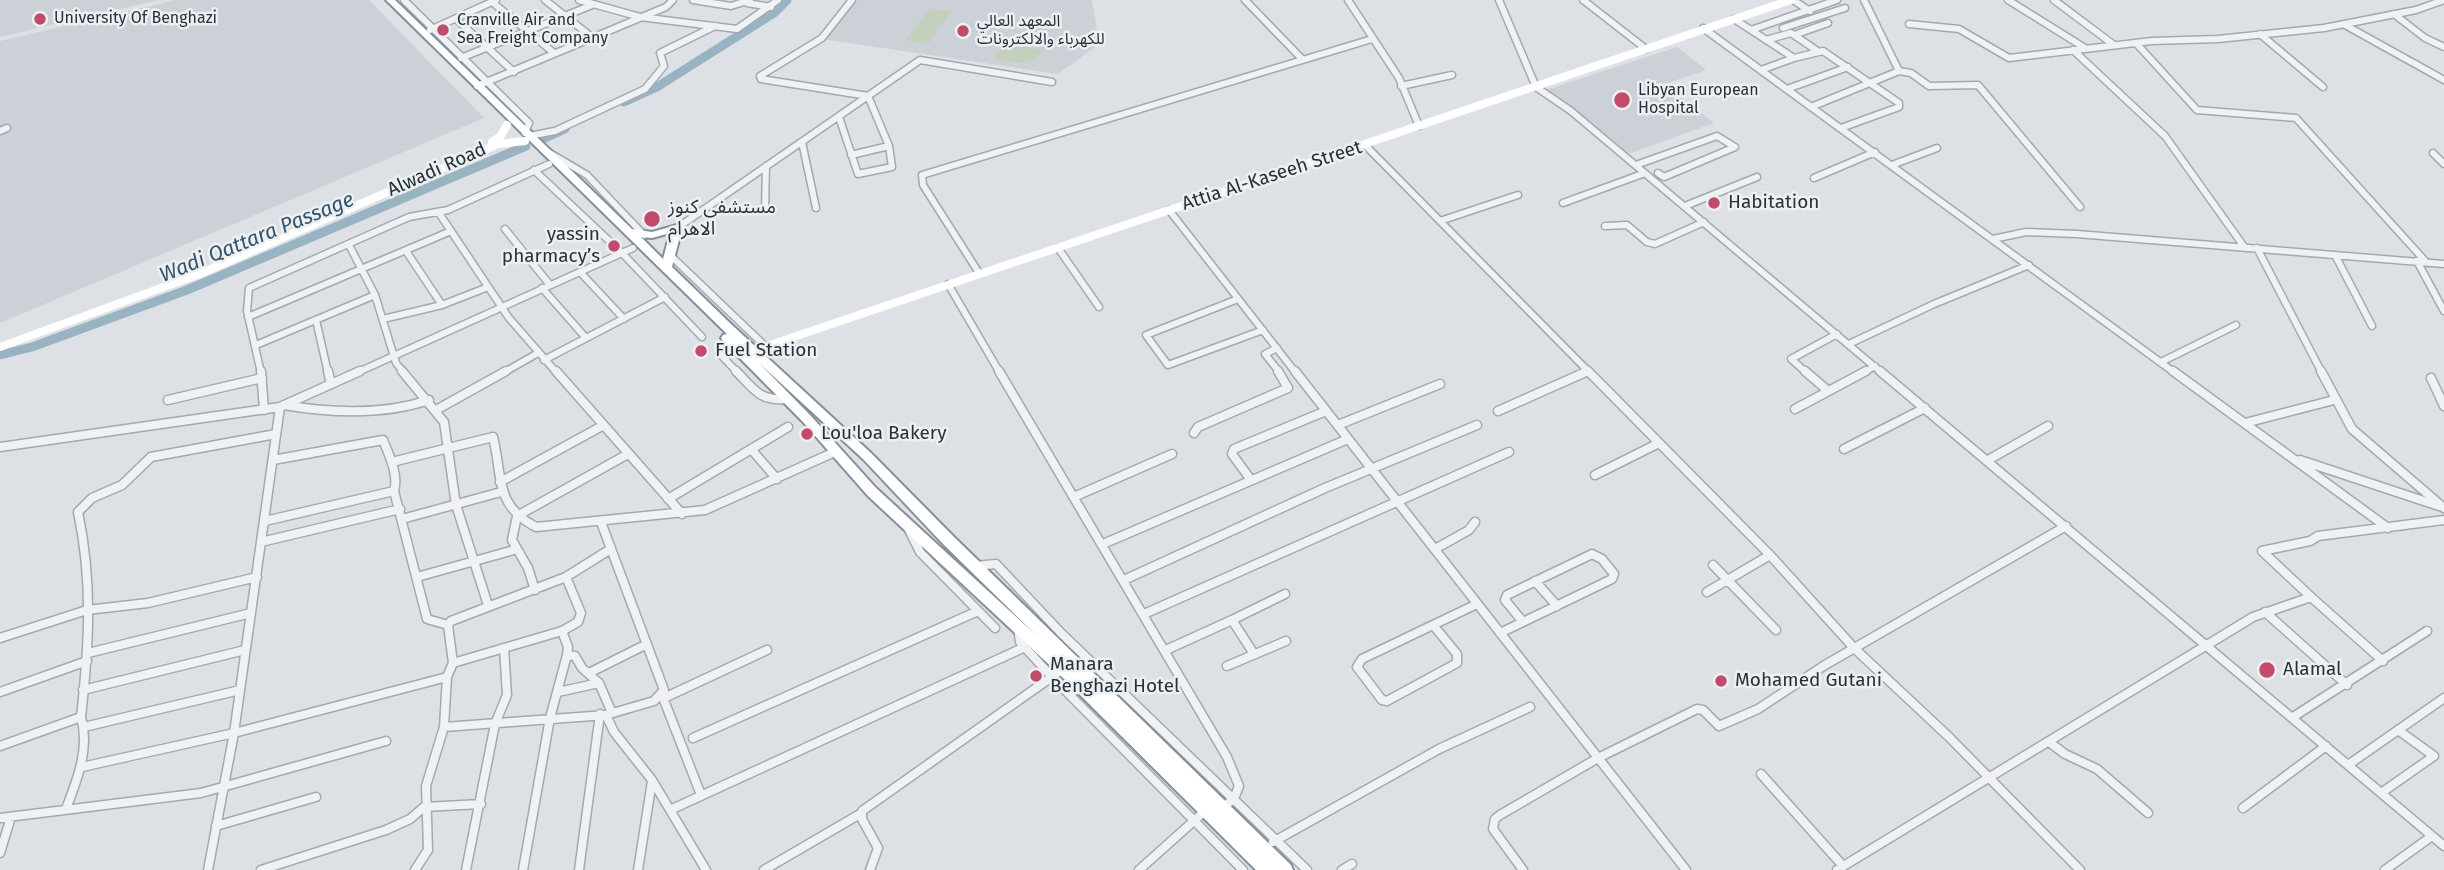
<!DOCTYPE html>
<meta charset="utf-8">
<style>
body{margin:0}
canvas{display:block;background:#dde1e5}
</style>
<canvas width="2444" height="870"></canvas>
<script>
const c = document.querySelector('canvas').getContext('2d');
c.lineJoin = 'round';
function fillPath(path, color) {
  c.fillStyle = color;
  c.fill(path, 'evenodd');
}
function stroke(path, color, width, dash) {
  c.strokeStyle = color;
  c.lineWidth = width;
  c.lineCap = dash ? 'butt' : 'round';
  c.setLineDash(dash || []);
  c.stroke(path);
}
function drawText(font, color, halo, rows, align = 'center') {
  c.font = font + ' "Fira Sans","Noto Sans Arabic",sans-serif';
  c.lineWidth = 5;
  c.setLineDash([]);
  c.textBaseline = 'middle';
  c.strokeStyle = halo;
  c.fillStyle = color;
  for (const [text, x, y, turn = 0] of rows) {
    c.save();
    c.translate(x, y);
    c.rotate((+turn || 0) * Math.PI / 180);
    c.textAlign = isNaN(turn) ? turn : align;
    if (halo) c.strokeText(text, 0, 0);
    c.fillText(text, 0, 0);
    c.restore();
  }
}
fillPath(new Path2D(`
 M0,0H159L0,37Z
 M176,0H369L484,118L0,323V41Z
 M852,0H1092L1099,44L1058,74L822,39Z
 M1677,47L1706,70L1665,84L1714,123L1625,155L1546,90Z`), '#cbd1d6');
fillPath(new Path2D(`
 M929,9L951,12L928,44L906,40Z
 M1003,44L1043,50C1031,68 1012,62 993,59Z`), '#c4cfbe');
stroke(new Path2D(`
 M624,102L657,87L774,13L787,0
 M543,139L565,129
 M0,355L32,347L187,290L526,146`), '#9ab3c3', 9);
const streetFar1 = new Path2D(`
 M404,0L529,123L525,133
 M545,0L593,38
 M579,0L640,17L737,29L778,0
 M693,0L731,6L750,0
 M1245,0L1302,59
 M1348,0L1399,78L1419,126
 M1499,0L1536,87L1571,111L1882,373
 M1583,0L1646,49
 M1793,0L1810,11
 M1864,0L1899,71
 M2008,0L2085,48
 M2054,0L2114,45
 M492,2L554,53
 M747,3L771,7
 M2394,14L2425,38L2444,47
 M456,19L514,72
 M1734,19L1794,58L1761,70
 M1909,24L1959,29L2009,58L2152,41L2218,39L2324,28L2416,10L2444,0
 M2345,25L2444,80
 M1703,28L2175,373
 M1783,28L1845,8
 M430,30L496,0
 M1751,30L1837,0
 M2260,34L2323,87
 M1794,35L1816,50
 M1766,40L1791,33L1794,35L1828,23
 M2136,43L2197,110L2296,118L2426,262
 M2073,50L2165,136L2245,248
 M461,58L592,5
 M1794,58L1823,51L1899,103V107L1841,128
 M760,76L761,79L868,96L889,146L892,167L858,174L839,117
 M760,76L822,38L852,0
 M477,86L666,7L673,0
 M1401,86L1452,75
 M1787,89L1848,67
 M1811,107L1899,71L1911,73L1929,86L1978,85L2080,207
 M0,131L7,128
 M529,136L555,131L645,89L664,66L660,53L715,26
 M802,142L816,208
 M1365,145L1590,373
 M548,152L587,175L644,235
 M2433,153L2444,164
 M851,155L889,146
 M1636,165L1717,136L1735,147L1664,177L1658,173
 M1892,165L1937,148
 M534,170L622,253L702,337
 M1814,178L1875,152
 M1563,203L1645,173
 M1685,206L1757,177
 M765,210L766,166
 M1169,210L1296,373
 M439,213L509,318L557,373
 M1440,221L1518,195
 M1605,226L1627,225L1647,242L1655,244L1704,222
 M677,228L920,60L1052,82
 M505,229L550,285
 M1993,239L2026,232L2077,234L2444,264
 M349,245L375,295L396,363L404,373
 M1058,248L1099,307
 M2257,248L2322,373
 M406,251L442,305
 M2335,255L2372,326
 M671,256L764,345
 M2417,261L2444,311
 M580,272L624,319
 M979,273L923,185L922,175L1372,39
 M948,284L1000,373
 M542,288L586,338
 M1238,299L1146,335L1168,365L1263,330
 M248,317L451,231
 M383,319L442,305L488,287
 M316,320L328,373
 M1849,344L1934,304L2029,265
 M256,345L375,295
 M1277,348L1265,354L1280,373
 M719,353L738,373
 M544,360L665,297
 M2161,362L2236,325
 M261,373L247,311L249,288L409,217L448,210L549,164
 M356,373L633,248
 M503,373L538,353
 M1584,373L1588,371
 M1807,373L1791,359L1837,334
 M1863,373L1875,366`);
const street = new Path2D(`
 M261,371L264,410
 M328,371L331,384
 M402,371L444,422L456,505L488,605
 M556,371L682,514
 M736,371C754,389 759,401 786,399
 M999,371L1227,757L1239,786L1234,799L1223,807
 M1295,371L1686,870
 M1588,371L1770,555L1854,648L1949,737L2080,870
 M1805,371L1827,390
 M1880,371L2444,846
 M2173,371L2388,528
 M2321,371L2352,429L2444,508
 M2431,378L2444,406
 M168,400L262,378
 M284,405C331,413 384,415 429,400
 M1795,409L1866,371
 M436,410L506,371
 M1498,411L1588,371
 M2245,423L2334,400
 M1338,425L1440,384
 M1194,433L1198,427L1288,388L1278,371
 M0,447L280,407
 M751,449L777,479
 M1844,449L1925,408
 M1988,460L2048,426
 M2300,460L2439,506
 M392,462L493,437C503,477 494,505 536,527L705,510L837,451
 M1595,475L1659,443
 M1251,480L1232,454L1234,449L1326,411
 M500,482L602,426
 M394,491L427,619L448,625
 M1076,496L1172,454
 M668,499L788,427
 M402,519L501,492
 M265,521L394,491C399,475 389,455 383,440L273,460
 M601,522L664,690L654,701L606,715
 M907,526L920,552L995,628
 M261,542L400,509
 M1103,544L1348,439
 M1435,549L1469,530L1475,522
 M609,550L566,577L451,621L448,625L453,663L447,677L444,727L606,715L614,732L652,780L706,870
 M1592,554L1602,559L1614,574L1612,579L1523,622L1505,600L1507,595Z
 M1713,565L1776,630
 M975,566L996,564L1061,633L1307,870
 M417,577L514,550
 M1124,580L1325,488L1477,425
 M1535,581L1557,606
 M535,590L528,568L512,540L517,516L628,454
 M1707,592L1770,555
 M2311,597L2383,661
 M2265,612L2347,685
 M1144,614L1509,452
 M1232,620L1285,594
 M1433,625L1457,654V663L1387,701L1382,700L1357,667L1362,659Z
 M1433,625L1477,604
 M1018,628L1020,642L1052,677L1243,870
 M1500,633L1523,622
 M0,638L87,610L148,603L257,577
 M1166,650L1232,620L1254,654
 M88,653L251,613
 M567,655L575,656L582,668L599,683L612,713
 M453,663L562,631L578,622L581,613L566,577
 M1227,666L1286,641
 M589,673L647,644
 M83,690L245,650
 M0,692L87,661
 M558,692L599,683
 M662,695L701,795
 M664,698L767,650
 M2293,717L2427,631
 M84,727L240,690
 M693,738L978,611
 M2049,742L2065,754L2097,769L2148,813
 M0,746L81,717
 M2348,765L2444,698
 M82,767L234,733L447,677
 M1761,774L1843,866
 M2381,793L2434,756L2398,730
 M2243,808L2326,746
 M66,809C77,780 90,749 81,717C89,645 93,583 78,512L92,498L122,485L151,457L276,434
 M670,810L1025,647
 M0,818L201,793L386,741
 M216,826L316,797
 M1273,842L1439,749L1530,707
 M0,853L11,817
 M208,870L234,733L280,407L360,371
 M261,870L386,830L410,819L424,807L481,804
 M415,870L428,850L426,786L444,727
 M466,870L495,724L507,695L504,648
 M523,870L550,718L567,655L568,647L562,631
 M579,870L600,714
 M638,870L652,781
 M764,870L860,814
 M870,870L878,848L862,819V811L1063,669
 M1139,870L1206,810
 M1342,870L1352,864
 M1523,870L1493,829L1495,819L1500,815L1598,758L1697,709L1703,710L1719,726L1758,709L1825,665L2066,526
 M1837,870L2253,617L2311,597L2262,551L2310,541L2318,536L2444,520
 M2385,870L2432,836`);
const highway = new Path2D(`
 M386,0H395L632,229L652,232L677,225L681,226L682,228L672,267L732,325L871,453L954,537L1291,865L1293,870H1256L1058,673L868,496L803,422L723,341L721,338L723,335L727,334ZM670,233L663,259L641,237L652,238ZM760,364L863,459L944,545L1037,636L876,488L811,416Z`);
stroke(streetFar1, '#a3a9ae', 9);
stroke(street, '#a3a9ae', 11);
stroke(highway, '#85909b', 4);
stroke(streetFar1, '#eff1f4', 6);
stroke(street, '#eff1f4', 8);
stroke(new Path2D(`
 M492,142L500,137L507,125
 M0,347L202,273L498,144L525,141
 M752,351L1791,0`), '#fff', 8);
fillPath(highway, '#fff');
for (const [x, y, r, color] of [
 [40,19,7,"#c24a6b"],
 [443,30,7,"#c24a6b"],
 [963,31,7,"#c24a6b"],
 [1622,100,9,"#c24a6b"],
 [1714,203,7,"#c24a6b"],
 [652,219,9,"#c24a6b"],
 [614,246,7,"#c24a6b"],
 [701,351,7,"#c24a6b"],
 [807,434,7,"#c24a6b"],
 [2267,670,9,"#c24a6b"],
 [1036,676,7,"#c24a6b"],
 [1721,681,7,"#c24a6b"]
]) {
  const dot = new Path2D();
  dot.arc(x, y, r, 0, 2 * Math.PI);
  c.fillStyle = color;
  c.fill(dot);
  stroke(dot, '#ecf0f3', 2.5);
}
drawText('16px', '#28313a', '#ecf0f3', [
 ["University Of Benghazi",54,19],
 ["Cranville Air and",457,21],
 ["Sea Freight Company",457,39],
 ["المعهد العالي",977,22],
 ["للكهرباء والالكترونات",977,40],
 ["Libyan European",1638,91],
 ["Hospital",1638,109]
], 'left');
drawText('19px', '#28313a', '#ecf0f3', [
 ["Alwadi Road",437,170,-24],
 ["Attia Al-Kaseeh Street",1272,176,-18]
]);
drawText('19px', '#28313a', '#ecf0f3', [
 ["Habitation",1728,203],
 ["مستشفى كنوز",668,208],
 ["الاهرام",668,230],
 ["yassin",600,235,"right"],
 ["pharmacy’s",600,257,"right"],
 ["Fuel Station",715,351],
 ["Lou'loa Bakery",821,434],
 ["Manara",1050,665],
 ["Benghazi Hotel",1050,687],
 ["Alamal",2283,670],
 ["Mohamed Gutani",1735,681]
], 'left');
drawText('italic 21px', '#35546b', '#ecf0f3', [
 ["Wadi Qattara Passage",257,238,-22]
]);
</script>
